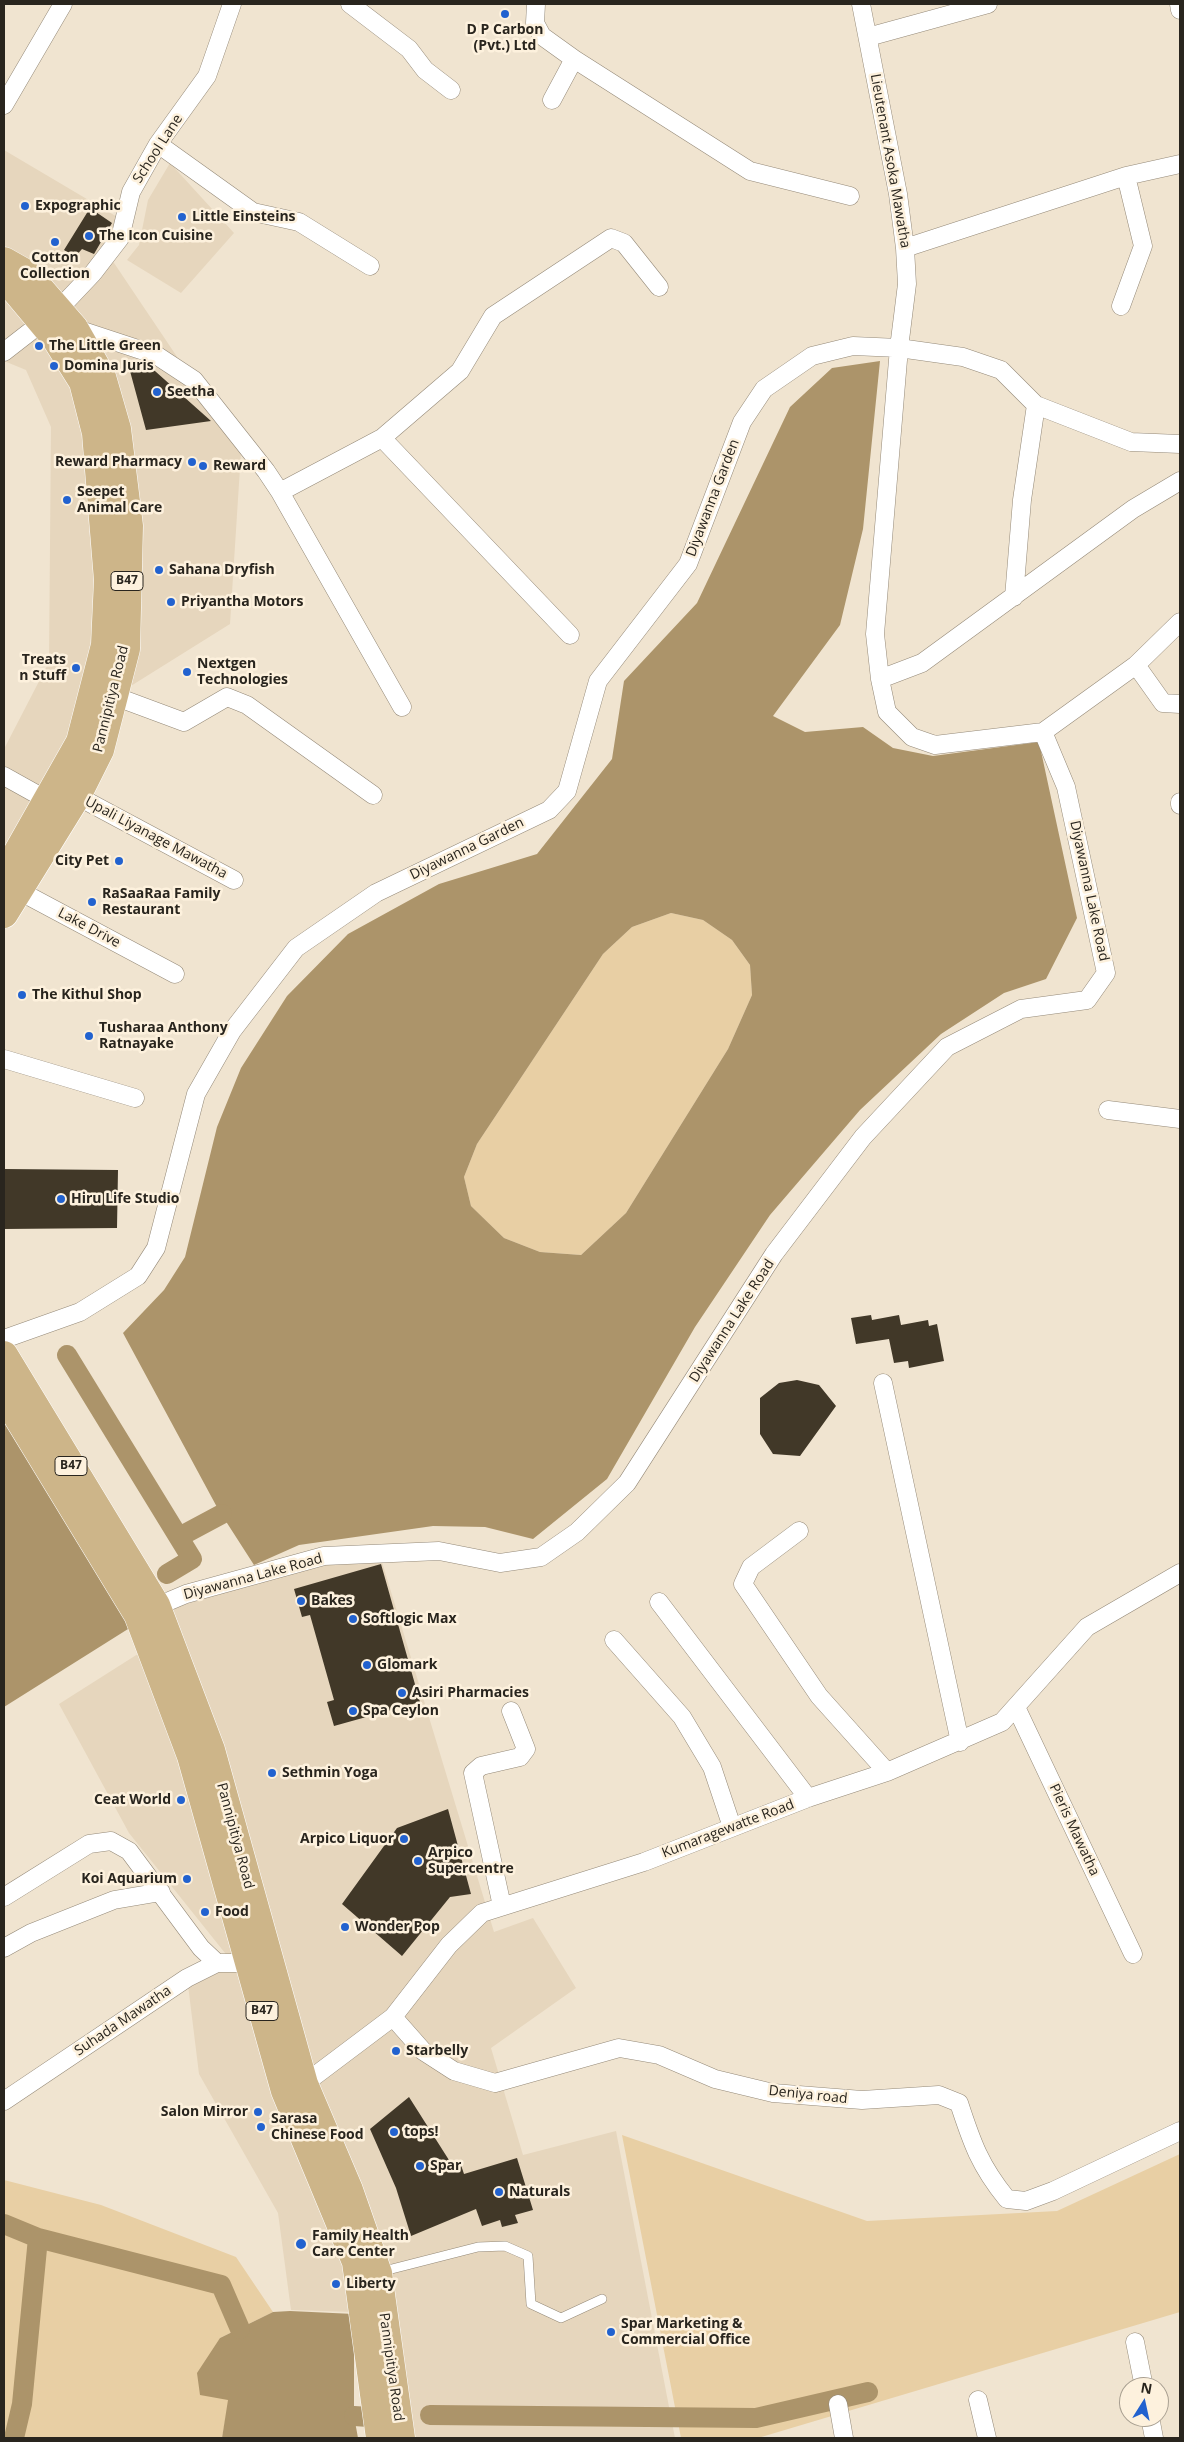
<!DOCTYPE html>
<style>
body{margin:0}
#map{position:relative;width:1184px;height:2442px;overflow:hidden;background:#f0e4d0;font-family:"Open Sans",sans-serif}
canvas{display:block}
.frame{position:absolute;inset:0;border:5px solid #29251e;pointer-events:none}
.north{position:absolute;left:1119px;top:2377px;width:50px;height:50px;box-sizing:border-box;background:#fdf1dd;border:1px solid #a89f91;border-radius:50%;rotate:10deg;font-size:14px;font-weight:700;line-height:20px;text-align:center;color:#29251e}
.north::after{content:'';display:block;margin:auto;width:18px;height:22px;background:#2262cf;clip-path:polygon(50% 0,100% 100%,50% 72%,0 100%)}
</style>
<div id="map">
<canvas width="1184" height="2442"></canvas>
<div class="frame"></div>
<div class="north">N</div>
</div>
<script>
const c = document.querySelector('canvas').getContext('2d');
c.lineJoin = 'round';
function fillPath(path, color) {
  c.fillStyle = color;
  c.fill(path, 'evenodd');
}
function stroke(path, color, width, dash) {
  c.strokeStyle = color;
  c.lineWidth = width;
  c.lineCap = dash ? 'butt' : 'round';
  c.setLineDash(dash || []);
  c.stroke(path);
}
function drawText(font, color, halo, rows, align = 'center') {
  c.font = font + ' "Open Sans",sans-serif';
  c.lineWidth = 5;
  c.setLineDash([]);
  c.textBaseline = 'middle';
  c.strokeStyle = halo;
  c.fillStyle = color;
  for (const [text, x, y, turn = 0] of rows) {
    c.save();
    c.translate(x, y);
    c.rotate((+turn || 0) * Math.PI / 180);
    c.textAlign = isNaN(turn) ? turn : align;
    if (halo) c.strokeText(text, 0, 0);
    c.fillText(text, 0, 0);
    c.restore();
  }
}
fillPath(new Path2D(`
 M4,150L124,221L108,254L241,452L230,624L118,694V428L4,257Z
 M170,163L234,233L181,293L127,260L139,245L148,200Z
 M4,286L80,383L103,645L77,742L4,866V749L49,662L51,427L26,370L4,361Z
 M382,1562L494,1932L533,1918L576,1988L491,2048L523,2155L616,2131L675,2438H413L392,2270L362,2185L317,2080L224,1746L172,1608L325,1564Z
 M141,1652L181,1759L346,2265L354,2312L291,2310L278,2213L199,2074L188,1985L229,1958L129,1833L59,1704Z`), '#e6d6bd');
fillPath(new Path2D(`
 M671,913L703,920L732,940L750,965L752,995L728,1049L626,1213L581,1255L540,1252L504,1238L471,1206L464,1177L477,1144L603,954L632,927Z
 M622,2135L867,2221L1057,2211L1180,2154V2312L758,2438H681Z
 M4,2180L101,2205L236,2257L273,2312L220,2338L229,2400L222,2438H4Z`), '#e8cfa4');
fillPath(new Path2D(`
 M880,361L863,529L840,625L773,716L805,732L863,727L893,748L933,756L1039,742L1077,918L1046,979L1004,993L941,1034L860,1110L770,1215L695,1327L607,1479L533,1539L485,1527L433,1526L299,1545L254,1565L218,1509L123,1333L164,1290L185,1257L217,1127L241,1068L287,996L348,934L439,884L537,854L612,759L624,681L697,603L790,407L832,368ZM671,913L703,920L732,940L750,965L752,995L728,1049L626,1213L581,1255L540,1252L504,1238L471,1206L464,1177L477,1144L603,954L632,927Z
 M4,1403L136,1624L4,1707Z
 M290,2311L354,2314V2416L358,2438H222L228,2400L200,2395L197,2373L220,2338L273,2312Z`), '#ac946a');
stroke(new Path2D(`
 M67,1355L192,1559L167,1574
 M179,1537L222,1514
 M4,2224L38,2238L221,2285L240,2329
 M430,2415L756,2418L868,2392
 M354,2416L369,2417
 M14,2438L22,2404L38,2238`), '#ac946a', 20);
fillPath(new Path2D(`
 M90,208L112,223L94,254L82,249L75,257L64,250Z
 M127,360L146,363L211,421L146,430Z
 M4,1169L118,1170L117,1228L4,1229Z
 M871,1315L872,1320L899,1315L901,1325L928,1320L929,1326L937,1324L944,1361L909,1368L908,1361L894,1363L889,1339L856,1344L851,1318Z
 M797,1380L819,1385L836,1406L800,1456L773,1454L760,1434V1398L779,1383Z
 M381,1564L420,1702L334,1726L327,1702L334,1700L310,1615L302,1617L294,1589Z
 M448,1809L471,1894L450,1897L402,1956L342,1904L397,1828Z
 M409,2097L454,2168L461,2165L464,2174L517,2158L533,2210L515,2215L518,2223L502,2227L500,2220L482,2226L476,2209L411,2236L396,2188L370,2129Z`), '#413828');
const service = new Path2D(`
 M380,2272L478,2247L505,2246L528,2256L531,2304L561,2318L602,2299`);
const minor = new Path2D(`
 M350,4L409,49L425,70L451,90
 M536,4L535,23L542,36L574,59L750,171L850,196
 M861,4L898,194L905,248L907,284L899,348L875,634L880,679L887,712L912,737L935,745L1043,732L1136,665L1180,622
 M1179,4L1180,10
 M868,37L988,4
 M552,100L574,59
 M4,105L63,4
 M158,144L253,212L299,222L370,266
 M905,248L1126,176L1180,164
 M1121,306L1143,246L1126,176
 M72,330L74,328L156,355L194,380L266,471L280,492L382,438L460,371L493,316L611,238L624,243L659,287
 M4,352L58,310L93,273L120,238L131,192L158,144L207,76L232,4
 M382,438L570,635
 M280,492L402,707
 M1014,597L1022,500L1036,405
 M1136,665L1163,703L1180,704
 M880,679L922,663L1133,509L1180,481
 M114,696L184,722L227,697L247,705L373,795
 M4,776L47,800
 M77,796L234,880
 M1180,802V805
 M10,886L175,974
 M4,1059L135,1098
 M1108,1110L1180,1119
 M4,1339L80,1312L138,1276L156,1248L196,1094L232,1031L296,948L376,893L549,810L567,791L598,681L688,564L742,422L764,389L812,356L853,346L899,348L963,357L1001,370L1036,405L1131,442L1180,444
 M883,1383L960,1742
 M799,1531L751,1567L743,1584L819,1696L887,1772
 M659,1602L808,1798
 M148,1610L186,1594L324,1556L439,1551L500,1563L541,1557L577,1532L627,1483L774,1254L863,1137L947,1047L1021,1009L1087,1000L1106,973L1066,787L1043,732
 M614,1640L682,1717L712,1767L732,1827
 M1016,1707L1133,1954
 M4,1897L89,1844L111,1841L129,1851L201,1948L217,1963
 M502,1906L473,1773L481,1766L520,1757L526,1749L511,1711
 M4,1948L31,1933L114,1900L161,1892
 M393,2017L423,2051L454,2071L495,2083L619,2048L659,2055L715,2079L773,2093L862,2100L939,2095L959,2103C972,2143 980,2166 1007,2199L1026,2201L1053,2191L1180,2131
 M296,2087L304,2084L393,2017L449,1945L482,1913L644,1862L808,1798L887,1772L1002,1722L1087,1627L1180,1573
 M4,2101L187,1978L217,1963H249
 M1135,2342L1144,2387
 M978,2400L987,2438
 M838,2404L844,2438
 M1150,2417L1154,2438`);
const primary = new Path2D(`
 M4,261L27,274L74,328L102,377L117,429L129,526L126,649L100,750L77,796L4,914
 M4,283L15,290L56,339L83,382L96,433L108,580L105,645L80,742L4,876
 M4,1355L156,1605L211,1750L304,2084L349,2190L378,2273L401,2438
 M4,1395L138,1615L191,1756L285,2091L356,2262L380,2438`);
stroke(service, '#948978', 10);
stroke(minor, '#948978', 19);
stroke(primary, '#fff', 29);
stroke(service, '#fff', 9);
stroke(minor, '#fff', 18);
stroke(primary, '#cdb589', 28);
for (const [x, y, r, color] of [
 [505,14,5,"#2262cf"],
 [25,206,5,"#2262cf"],
 [182,217,5,"#2262cf"],
 [89,236,5,"#2262cf"],
 [55,242,5,"#2262cf"],
 [39,346,5,"#2262cf"],
 [54,366,5,"#2262cf"],
 [157,392,5,"#2262cf"],
 [192,462,5,"#2262cf"],
 [203,466,5,"#2262cf"],
 [67,500,5,"#2262cf"],
 [159,570,5,"#2262cf"],
 [171,602,5,"#2262cf"],
 [76,668,5,"#2262cf"],
 [187,672,5,"#2262cf"],
 [119,861,5,"#2262cf"],
 [92,902,5,"#2262cf"],
 [22,995,5,"#2262cf"],
 [89,1036,5,"#2262cf"],
 [61,1199,5,"#2262cf"],
 [301,1601,5,"#2262cf"],
 [353,1619,5,"#2262cf"],
 [367,1665,5,"#2262cf"],
 [402,1693,5,"#2262cf"],
 [353,1711,5,"#2262cf"],
 [272,1773,5,"#2262cf"],
 [181,1800,5,"#2262cf"],
 [404,1839,5,"#2262cf"],
 [418,1861,5,"#2262cf"],
 [187,1879,5,"#2262cf"],
 [205,1912,5,"#2262cf"],
 [345,1927,5,"#2262cf"],
 [396,2051,5,"#2262cf"],
 [258,2112,5,"#2262cf"],
 [261,2127,5,"#2262cf"],
 [394,2132,5,"#2262cf"],
 [420,2166,5,"#2262cf"],
 [499,2192,5,"#2262cf"],
 [301,2244,6,"#2262cf"],
 [336,2284,5,"#2262cf"],
 [611,2332,5,"#2262cf"]
]) {
  const dot = new Path2D();
  dot.arc(x, y, r, 0, 2 * Math.PI);
  c.fillStyle = color;
  c.fill(dot);
  stroke(dot, '#fdf1dd', 2);
}
for (const [x, y, w] of [
 [127,581,32],
 [71,1466,32],
 [262,2011,32]
]) {
  const box = new Path2D();
  box.roundRect(x - w / 2, y - 9.5, w, 19, 4);
  c.fillStyle = '#fdf1dd';
  c.fill(box);
  stroke(box, '#29251e', 1);
}
drawText('bold 12px', '#29251e', null, [
 ["B47",127,581],
 ["B47",71,1466],
 ["B47",262,2011]
]);
drawText('bold 14px', '#29251e', '#fdf1dd', [
 ["D P Carbon",505,30,"center"],
 ["(Pvt.) Ltd",505,46,"center"],
 ["Expographic",35,206],
 ["Little Einsteins",192,217],
 ["The Icon Cuisine",99,236],
 ["Cotton",55,258,"center"],
 ["Collection",55,274,"center"],
 ["The Little Green",49,346],
 ["Domina Juris",64,366],
 ["Seetha",167,392],
 ["Reward Pharmacy",182,462,"right"],
 ["Reward",213,466],
 ["Seepet",77,492],
 ["Animal Care",77,508],
 ["Sahana Dryfish",169,570],
 ["Priyantha Motors",181,602],
 ["Treats",66,660,"right"],
 ["n Stuff",66,676,"right"],
 ["Nextgen",197,664],
 ["Technologies",197,680],
 ["City Pet",109,861,"right"],
 ["RaSaaRaa Family",102,894],
 ["Restaurant",102,910],
 ["The Kithul Shop",32,995],
 ["Tusharaa Anthony",99,1028],
 ["Ratnayake",99,1044],
 ["Hiru Life Studio",71,1199],
 ["Bakes",311,1601],
 ["Softlogic Max",363,1619],
 ["Glomark",377,1665],
 ["Asiri Pharmacies",412,1693],
 ["Spa Ceylon",363,1711],
 ["Sethmin Yoga",282,1773],
 ["Ceat World",171,1800,"right"],
 ["Arpico Liquor",394,1839,"right"],
 ["Arpico",428,1853],
 ["Supercentre",428,1869],
 ["Koi Aquarium",177,1879,"right"],
 ["Food",215,1912],
 ["Wonder Pop",355,1927],
 ["Starbelly",406,2051],
 ["Salon Mirror",248,2112,"right"],
 ["Sarasa",271,2119],
 ["Chinese Food",271,2135],
 ["tops!",404,2132],
 ["Spar",430,2166],
 ["Naturals",509,2192],
 ["Family Health",312,2236],
 ["Care Center",312,2252],
 ["Liberty",346,2284],
 ["Spar Marketing &",621,2324],
 ["Commercial Office",621,2340]
], 'left');
drawText('14px', '#29251e', '#fdf1dd', [
 ["School Lane",158,149,-57],
 ["Lieutenant Asoka Mawatha",890,161,80],
 ["Diyawanna Garden",713,498,-69],
 ["Pannipitiya Road",111,699,-76],
 ["Upali Liyanage Mawatha",156,838,28],
 ["Diyawanna Garden",467,849,-26],
 ["Diyawanna Lake Road",1089,891,78],
 ["Lake Drive",89,928,28],
 ["Diyawanna Lake Road",732,1321,-57],
 ["Diyawanna Lake Road",253,1577,-15],
 ["Kumaragewatte Road",728,1829,-21],
 ["Pieris Mawatha",1074,1830,65],
 ["Pannipitiya Road",235,1836,75],
 ["Suhada Mawatha",123,2021,-34],
 ["Deniya road",808,2095,6],
 ["Pannipitiya Road",391,2367,82]
]);
</script>
